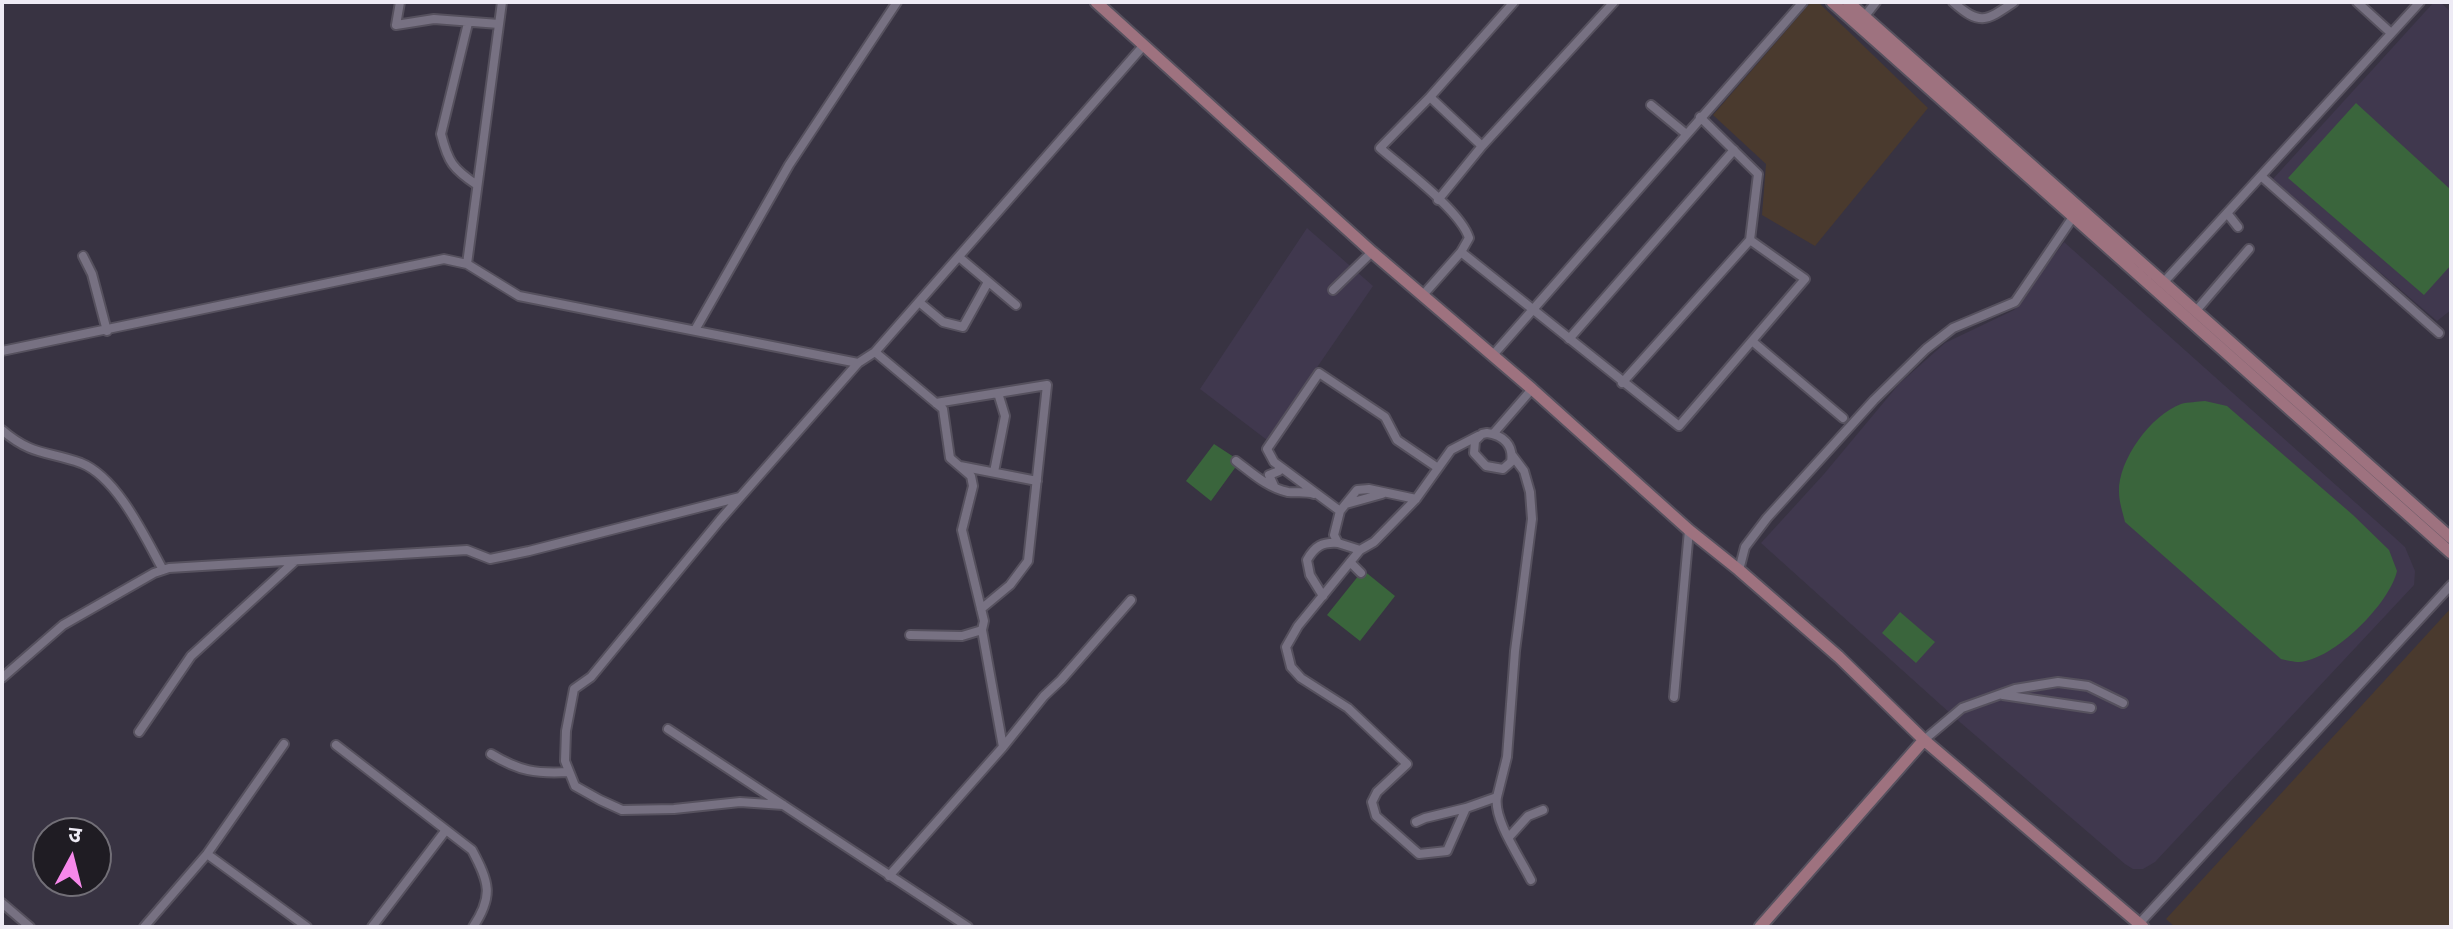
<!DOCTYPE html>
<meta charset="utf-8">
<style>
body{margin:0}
#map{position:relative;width:2453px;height:929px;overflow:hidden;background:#383342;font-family:"Alegreya Sans","Noto Sans Devanagari",sans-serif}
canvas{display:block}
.frame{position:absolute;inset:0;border:4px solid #eeebf5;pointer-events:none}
.north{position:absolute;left:32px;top:817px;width:80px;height:80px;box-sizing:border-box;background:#1f1c23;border:2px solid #726f77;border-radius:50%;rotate:7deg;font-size:22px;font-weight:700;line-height:32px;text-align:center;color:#eeebf5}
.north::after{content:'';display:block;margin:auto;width:28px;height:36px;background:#f788eb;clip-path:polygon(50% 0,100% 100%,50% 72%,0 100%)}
</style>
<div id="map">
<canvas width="2453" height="929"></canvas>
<div class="frame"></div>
<div class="north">उ</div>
</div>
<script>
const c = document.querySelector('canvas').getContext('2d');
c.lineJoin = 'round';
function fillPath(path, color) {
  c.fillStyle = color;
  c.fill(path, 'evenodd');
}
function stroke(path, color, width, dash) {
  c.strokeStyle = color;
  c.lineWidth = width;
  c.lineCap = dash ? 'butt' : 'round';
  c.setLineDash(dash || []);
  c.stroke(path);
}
fillPath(new Path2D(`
 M2434,2H2440L2451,12V310L2437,321L2272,180Z
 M1307,228L1373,286L1267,440L1200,389Z
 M2064,242L2394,537L2405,547L2415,571L2414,585L2155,862L2143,869H2133L2125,864L1961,723L1761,543L1824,474L1899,384L1945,343L2014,310Z`), '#40384e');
fillPath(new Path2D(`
 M1811,2H1818L1928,108L1815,246L1762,215L1766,164L1713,115Z
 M2451,608V927H2175L2166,919Z`), '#4a3a2e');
fillPath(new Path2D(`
 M2356,103L2451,190V265L2424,295L2288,178Z
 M2205,401L2227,406L2353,515L2389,550L2397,571C2390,603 2334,660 2299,662C2294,662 2286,660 2281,659L2125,522C2123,513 2119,502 2119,492C2118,460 2151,415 2181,404C2188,402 2198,402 2205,401Z
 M1214,444L1240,461L1211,501L1186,481Z
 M1363,570L1395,596L1360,641L1327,615Z
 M1900,612L1935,642L1916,663L1882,633Z`), '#3a653c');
const street = new Path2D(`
 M400,2L396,25L434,19L499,24
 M1953,2C1980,26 1986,21 2014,2
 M2357,2L2391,33
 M1865,16L1876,2
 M468,23L441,134C448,162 453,169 477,185
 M1430,97L1482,146
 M1651,105L1685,133
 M2261,176L2439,333
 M1438,200L1482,146L1614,2
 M2227,213L2238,227
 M1461,252L1679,426L1805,279L1750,240L1758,174L1700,117
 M83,256L92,274L107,331
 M959,257L1016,305
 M467,264L502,2
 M2163,283L2420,2
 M1333,290L1372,252
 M1423,295L1461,252L1469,238C1461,211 1403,168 1380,148L1430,97L1514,2
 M919,302L943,322L963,327L988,282
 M2195,312L2249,249
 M695,330L789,165L897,2
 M1569,339L1734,150
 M1752,341L1843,418
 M2,351L444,259L467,264L519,296L858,363
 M875,352L943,409L950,458L971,476L973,486L962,530L984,621L982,630L962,636L910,635
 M1493,355L1803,2
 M1622,383L1750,240
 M936,403L1047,385L1028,561L1010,585L981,609
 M2,430C32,456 48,451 81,463C117,477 145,537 163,570
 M1487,433C1503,435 1514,445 1511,462L1503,469L1486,466L1474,453L1475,441L1482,434Z
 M1493,434L1532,389
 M1478,436L1451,450L1416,499L1374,542L1360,550L1298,626L1286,647L1291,667L1301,678L1348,708L1407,764L1377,792L1372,802L1376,816L1419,854L1447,851L1466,808L1497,797L1507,757L1515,651L1532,519L1530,492L1524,471L1512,455
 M1236,461C1252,473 1268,488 1288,492C1297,493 1305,491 1314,494
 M960,466L1037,481
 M994,472L1005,416L998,393
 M1274,486L1269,475L1279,471V466
 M1416,499L1369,489L1357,490L1340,511L1274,462L1267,449L1319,373L1385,417L1397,440L1438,468
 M1346,504L1382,494
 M1340,511L1334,535L1338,543L1360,550
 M1350,562L1361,573
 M1739,570L1745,547L1767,518L1874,400L1926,349L1953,328L2015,302L2073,217
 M1323,596L1310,575L1307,560C1315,546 1322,542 1338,543
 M982,630L1003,747L1044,696L1061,680L1131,600
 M2,678L63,625L154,573L169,568L467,550L490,559L529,551L740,497
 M2003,695L2091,708
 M1674,697L1689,530
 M668,729L968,927
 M139,732L191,656L295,561
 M1924,740L1962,708L2015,689L2058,682L2088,686L2123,703
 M336,745L472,850C489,882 494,896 473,927
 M491,754C519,771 536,774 569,772
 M1497,797C1493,820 1521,859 1531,880
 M783,805L740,802L674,809L622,810L600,800L575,786L565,761L566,731L574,689L591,677L720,520L858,363L875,352L1144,45
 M1416,822L1425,818L1466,808
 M1509,837L1528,816L1543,810
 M207,854L307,927
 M889,876L1003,747
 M2,903L30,927
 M2137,926L2451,585
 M144,927L207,854L284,744
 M372,927L446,830`);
const secondary = new Path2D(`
 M1096,2L1372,252L1532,389L1689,530L1739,570L1839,657L1924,740L2143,927
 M1832,2L2451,553
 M1848,2L2451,538
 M1760,927L1924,740`);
stroke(street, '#56515e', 12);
stroke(secondary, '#56515e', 15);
stroke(street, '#777182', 8);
stroke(secondary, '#9e727f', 11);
</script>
